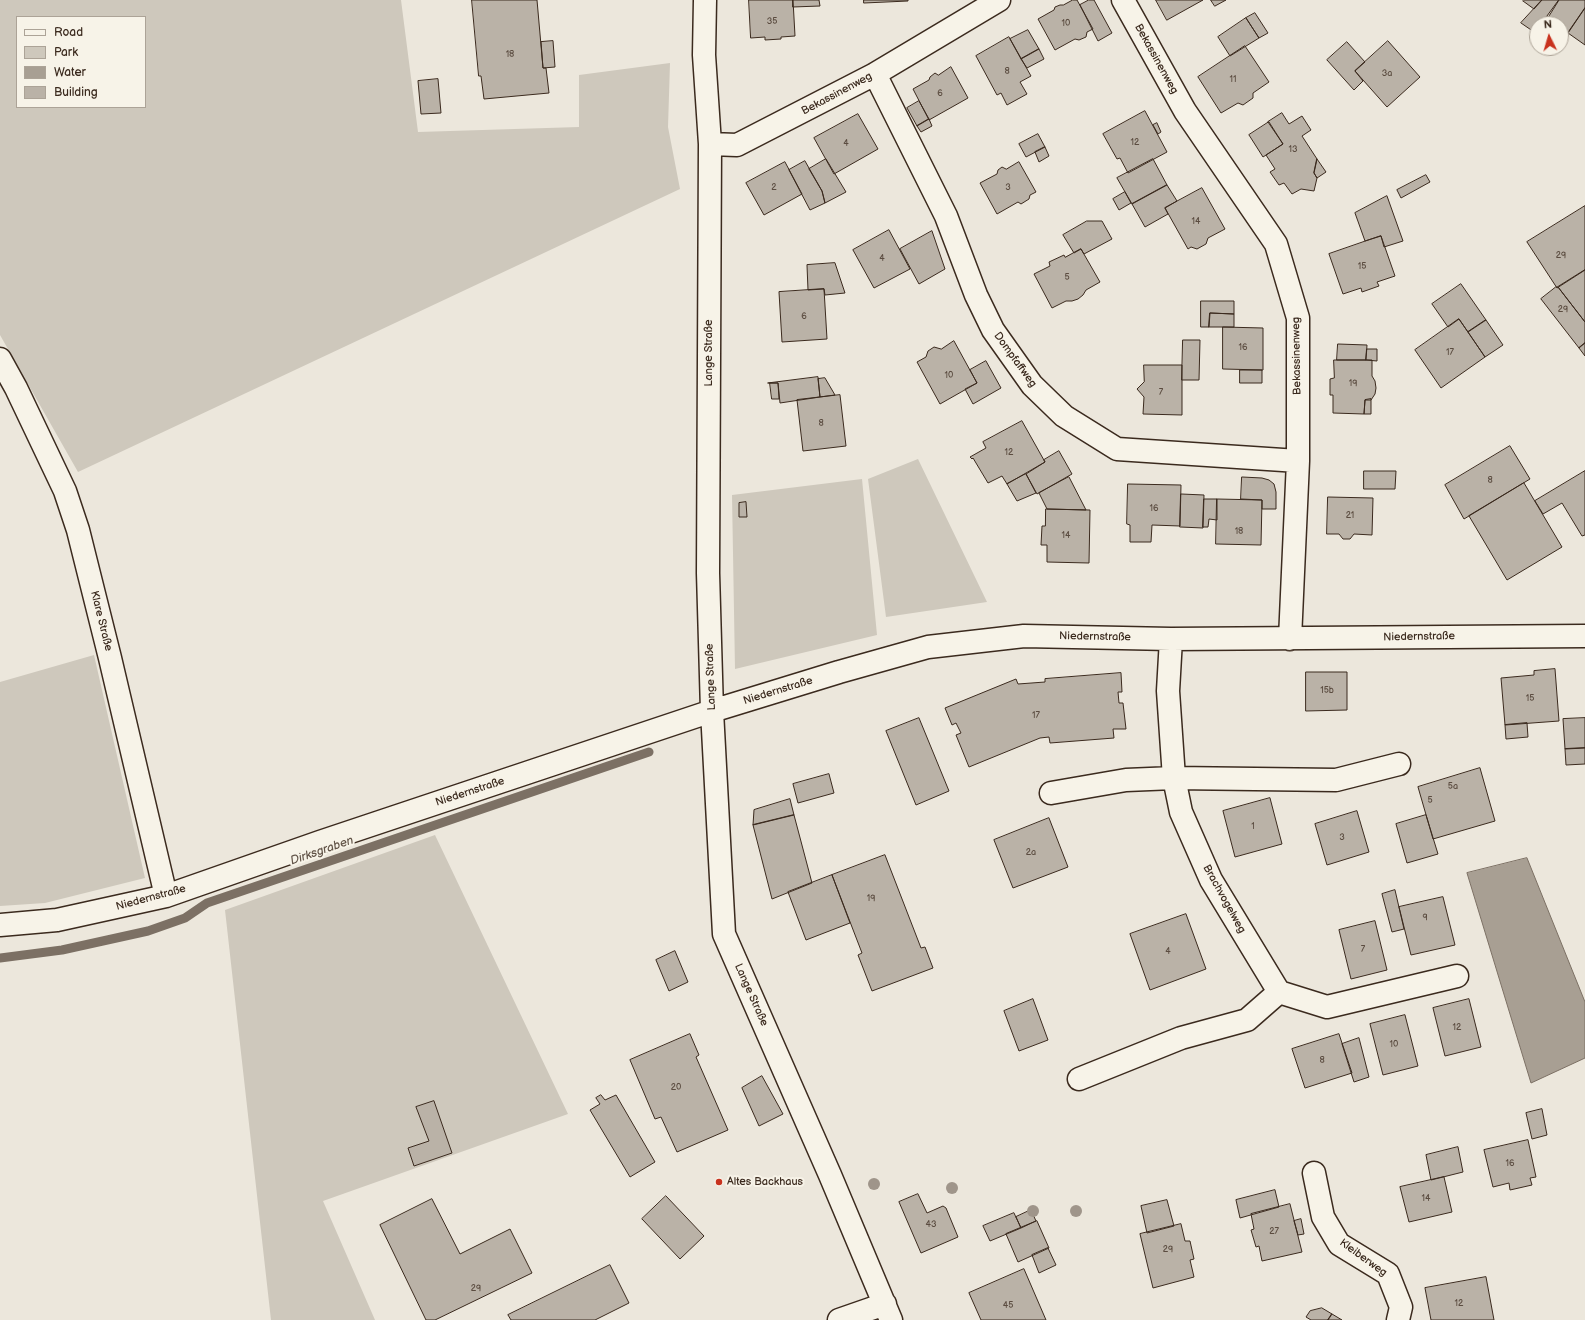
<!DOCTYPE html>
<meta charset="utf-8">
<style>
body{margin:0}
#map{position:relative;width:1585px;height:1320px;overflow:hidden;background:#ece7dc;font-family:"Balsamiq Sans",sans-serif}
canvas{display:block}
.legend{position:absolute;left:16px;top:16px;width:130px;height:92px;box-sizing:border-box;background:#f7f3e8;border:1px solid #aca397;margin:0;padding:5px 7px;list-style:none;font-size:12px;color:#3b2a1e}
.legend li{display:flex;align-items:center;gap:8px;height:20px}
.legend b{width:20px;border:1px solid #aca397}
.north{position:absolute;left:1529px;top:16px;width:40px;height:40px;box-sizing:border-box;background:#f7f3e8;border:1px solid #aca397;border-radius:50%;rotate:355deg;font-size:11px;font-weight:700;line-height:16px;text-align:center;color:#3b2a1e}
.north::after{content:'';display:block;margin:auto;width:14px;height:18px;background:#c8321e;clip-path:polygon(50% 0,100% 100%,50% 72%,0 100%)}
</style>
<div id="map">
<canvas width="1585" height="1320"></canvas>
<ul class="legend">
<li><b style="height:5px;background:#f7f3e8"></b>Road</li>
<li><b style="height:11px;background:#cec8bc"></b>Park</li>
<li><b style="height:11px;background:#a89f93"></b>Water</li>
<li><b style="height:11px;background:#bab2a7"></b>Building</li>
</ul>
<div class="north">N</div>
</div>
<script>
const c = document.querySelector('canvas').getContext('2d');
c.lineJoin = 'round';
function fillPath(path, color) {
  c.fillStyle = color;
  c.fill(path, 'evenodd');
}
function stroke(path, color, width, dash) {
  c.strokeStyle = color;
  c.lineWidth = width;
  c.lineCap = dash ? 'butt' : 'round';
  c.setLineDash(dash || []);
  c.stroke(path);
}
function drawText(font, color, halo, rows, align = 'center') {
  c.font = font + ' "Balsamiq Sans",sans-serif';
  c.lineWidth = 4;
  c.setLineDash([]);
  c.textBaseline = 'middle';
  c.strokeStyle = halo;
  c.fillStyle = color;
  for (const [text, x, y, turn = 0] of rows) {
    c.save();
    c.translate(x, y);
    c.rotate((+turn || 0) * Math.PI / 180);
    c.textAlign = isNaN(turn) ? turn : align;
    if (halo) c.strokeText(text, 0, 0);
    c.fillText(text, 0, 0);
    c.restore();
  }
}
fillPath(new Path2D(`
 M0,0H401L418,132L579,127V75L670,63L668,127L680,189L78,472L0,335ZM17,17H145V107H17Z
 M918,459L987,602L886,617L868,479Z
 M862,479L877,635L735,669L732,495Z
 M94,655L145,878L45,903L0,906V682Z
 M435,835L568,1114L323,1201L375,1320H271L225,910Z`), '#cec8bc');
const water = new Path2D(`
 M1527,858L1585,1002V1058L1531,1083L1467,873Z`);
fillPath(water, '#a89f93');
stroke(water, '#7c7064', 1);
stroke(new Path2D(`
 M0,958L62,950L148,931L185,918L207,903L649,752`), '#7c7064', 9);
const building = new Path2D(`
 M472,0H537L543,68H546L549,93L484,99L481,76H479Z
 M749,0H793L795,36L781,37V39L765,40V37L751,38Z
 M793,0H819L820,6L793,7Z
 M864,0H908V1L864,3Z
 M1073,0H1077L1093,29L1087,32L1086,37L1079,40L1075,39L1055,50L1038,19L1054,10L1055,7L1060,5H1063Z
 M1089,0H1094L1112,33L1098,41L1080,5Z
 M1156,0H1203L1167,20Z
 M1211,0H1226L1215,6Z
 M1524,0H1542L1534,9L1523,1Z
 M1542,0H1559L1544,24H1537V34L1521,23Z
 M1559,0H1585V8L1568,33L1561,29V24H1554L1546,18Z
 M1585,8V45L1568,33Z
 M1255,13L1268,33L1259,38L1246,18Z
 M1246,18L1259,38L1230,56L1218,37Z
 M1028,30L1039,49L1021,59L1010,39Z
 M1009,37L1031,76L1020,82L1027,94L1007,105L1001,93L997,95L976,56Z
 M553,41L555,67L543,68L541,42Z
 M1388,41L1420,77L1387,107L1355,71Z
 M1347,42L1365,62L1355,71L1363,81L1354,90L1327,60Z
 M1245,46L1269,82L1253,93V98L1243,105L1238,103L1221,113L1198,77Z
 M1039,49L1044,59L1027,68L1021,59Z
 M951,67L968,98L929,120L913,89L929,80L930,77L935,73L938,75Z
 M438,79L441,113L421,114L418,81Z
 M919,101L929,119L917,126L907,108Z
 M1145,111L1167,152L1128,173L1120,158L1117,159L1103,134Z
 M1282,113L1289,124L1302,116L1311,130L1302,136L1317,159L1314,173L1317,178L1314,191L1301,189L1292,194L1284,183L1279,185L1270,172L1275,169L1266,155L1283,144L1268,122Z
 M858,114L878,149L834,174L814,138Z
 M929,119L932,126L921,132L917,126Z
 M1269,122L1283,144L1263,157L1249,135Z
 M1157,123L1161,132L1158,134L1153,125Z
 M1038,134L1045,147L1026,157L1019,144Z
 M1045,147L1049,156L1039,162L1035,152Z
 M826,159L846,192L825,203L822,191L809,169Z
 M1153,159L1167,185L1132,204L1117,178Z
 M1317,159L1326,172L1317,178L1314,173Z
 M805,161L822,191L825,203L810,210L789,170Z
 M785,162L802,194L764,215L746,183Z
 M1019,162L1036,192L1030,195L1029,199L1021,204L1018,202L997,214L980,183L997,174L998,170L1002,167L1006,169Z
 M1426,175L1430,182L1401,198L1397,190Z
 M1167,185L1177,201L1165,208L1168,214L1145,227L1132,204Z
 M1202,188L1225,229L1208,238L1206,244L1197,249L1191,247L1188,249L1165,208Z
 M1125,192L1131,203L1119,210L1113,199Z
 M1387,196L1403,241L1384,247L1381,236L1365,241L1355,213Z
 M1585,206V270L1557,288L1527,242Z
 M1087,221H1102L1112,239L1084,254L1081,249L1074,253L1063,235Z
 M889,230L910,269L874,288L853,250Z
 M932,231L945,269L919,284L900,249Z
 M1381,236L1395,276L1377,282L1379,286L1362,292L1361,288L1343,294L1329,254Z
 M1081,249L1100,282L1086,290L1083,295L1078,299L1072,301H1066L1052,308L1034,274L1050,266L1049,262L1064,255L1065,257Z
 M835,263L845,293L825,295L824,289L808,290L807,265Z
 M1585,270V322L1558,287Z
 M1461,284L1486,320L1468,332L1459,319L1448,327L1432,304Z
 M1556,287H1558L1585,322V343L1579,348L1541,299Z
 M824,289L827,339L782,342L779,292Z
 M1201,301H1234V314L1210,313L1209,327H1201Z
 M1210,313L1234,314V327H1209Z
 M1459,319L1485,357L1441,388L1415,350Z
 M1486,320L1503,345L1485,357L1468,332Z
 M1223,327L1263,328V370L1223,369Z
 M1183,340H1200L1199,380H1182Z
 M954,341L977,383L940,404L917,362L926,357L928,351L934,347L941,349Z
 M1585,343V356L1579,348Z
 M1338,344L1367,345L1366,360H1337Z
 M1367,349H1377V361L1366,360Z
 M1334,360H1372V376L1375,381L1376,388L1375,394L1371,400H1365L1364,414L1333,413V395H1330V379L1334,378Z
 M986,361L1001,388L973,404L965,389L977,383L970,370Z
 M1144,365H1182V415L1143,414L1144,397L1137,389L1144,382Z
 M1240,370H1262V383H1240Z
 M818,377L820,397L780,403L778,383H768Z
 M825,378L835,395L820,397L818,379Z
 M770,383H778L779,399H772Z
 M840,395L846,446L803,451L797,400Z
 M1371,399V414H1364L1365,400Z
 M1022,421L1045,462L1007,484L1002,476L988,483L973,458L972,459L970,457L986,448L983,442Z
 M1510,446L1530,479L1464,519L1445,485Z
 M1059,451L1072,474L1037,494L1026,474L1045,462L1044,460Z
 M1364,471H1396L1395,489H1364Z
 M1585,471V535L1582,536L1562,503L1543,514L1535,501Z
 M1026,474L1036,493L1017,501L1007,484Z
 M1069,477L1086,510L1047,509L1039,493Z
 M1242,477L1262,478L1269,480L1274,484L1276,492V509H1262V500L1241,499Z
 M1524,483L1562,547L1507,580L1469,516Z
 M1128,484L1181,485L1180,526L1152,525L1151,542H1130V525L1127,524Z
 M1181,494L1204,495L1203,528L1180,527Z
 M1328,497L1373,498L1372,535L1354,534L1350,539H1343L1339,534H1327Z
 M1204,499H1217V520L1209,519L1208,527H1203Z
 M1217,499L1262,500L1261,545L1216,544Z
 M746,502L747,517H739V503Z
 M1046,509L1090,510L1089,563L1047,562V545H1041L1042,526H1045Z
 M1555,669L1559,721L1505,725L1501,678L1534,675V671Z
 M1306,672H1347V710L1306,711Z
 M1121,673L1122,692H1118L1119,703H1123L1126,729H1113L1114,738L1050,743L1049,737L1040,738L969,767L956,735L961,733L956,723L952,725L945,708L1016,679L1018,684L1045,682V679Z
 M919,718L949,791L916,805L886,731Z
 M1585,718V748L1565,749L1563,719Z
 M1527,723L1528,737L1506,739L1505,725Z
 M1585,748V764L1566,765L1565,749Z
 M1480,768L1495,821L1433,839L1418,787Z
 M829,774L834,793L798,803L793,784Z
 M1270,798L1282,844L1235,857L1223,811Z
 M790,799L794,815L753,825L754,810Z
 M1357,811L1369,852L1327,865L1315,824Z
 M794,815L812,883L772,899L753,825Z
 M1426,815L1438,854L1407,863L1396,824Z
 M1049,818L1068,867L1013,888L994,840Z
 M885,855L921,948L925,947L933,968L872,991L858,955L862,953L832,875Z
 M832,875L850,923L806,940L788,892Z
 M1395,890L1404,929L1392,932L1382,894Z
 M1443,897L1455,945L1411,955L1399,907Z
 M1186,914L1206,969L1150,990L1130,934Z
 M1375,921L1387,970L1351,979L1339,930Z
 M675,951L688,982L669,991L656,960Z
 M1033,999L1048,1040L1019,1051L1004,1011Z
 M1469,999L1481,1047L1445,1056L1433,1008Z
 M1405,1015L1418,1066L1383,1075L1370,1024Z
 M690,1034L699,1055L696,1057L728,1130L677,1152L661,1117L655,1119L630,1060Z
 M1339,1034L1352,1073L1305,1088L1292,1049Z
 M1359,1038L1369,1077L1354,1082L1342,1044Z
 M762,1076L783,1114L759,1126L742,1088Z
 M601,1095L605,1100L616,1095L655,1162L630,1177L590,1110L600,1104L596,1098Z
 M434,1101L452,1153L414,1166L408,1148L429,1141L416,1107Z
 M1542,1109L1547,1135L1532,1139L1526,1113Z
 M1528,1140L1536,1177L1530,1178L1532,1185L1510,1190L1509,1183L1493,1187L1484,1150Z
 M1458,1147L1463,1172L1431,1180L1426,1155Z
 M1444,1177L1452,1212L1409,1222L1400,1187Z
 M1275,1190L1279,1207L1240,1218L1236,1200Z
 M918,1194L927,1213L943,1206L946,1208L958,1237L921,1253L899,1202Z
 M666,1196L704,1236L680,1259L642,1219Z
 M432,1199L460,1254L510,1229L532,1273L435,1320H426L380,1225Z
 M1167,1200L1174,1226L1147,1233L1141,1206Z
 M1290,1204L1302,1252L1262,1261L1259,1246L1256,1247L1251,1230L1254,1229L1251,1214Z
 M1031,1210L1036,1221L1021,1228L1016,1217Z
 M1014,1213L1021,1228L990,1241L983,1226Z
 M1301,1219L1304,1234L1298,1235L1294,1221Z
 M1037,1221L1049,1248L1018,1262L1006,1234Z
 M1181,1224L1185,1241H1190L1194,1259L1190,1260L1194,1277L1153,1288L1140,1234Z
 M1048,1248L1056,1265L1039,1273L1032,1255Z
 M610,1265L629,1303L595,1320H511L508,1315Z
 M1024,1269L1046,1320H981L969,1293Z
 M1486,1277L1494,1320H1431L1425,1288Z
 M1322,1308L1332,1314L1328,1320H1311L1306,1317L1310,1311Z
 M1332,1314L1342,1320H1328Z`);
fillPath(building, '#bab2a7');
stroke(building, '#3b2a1e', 1);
const minor = new Path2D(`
 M705,0L704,55L710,144L708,573L712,711L724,934L830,1175L891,1320
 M1123,0L1185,111L1276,244L1298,318V461L1290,639
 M875,74L946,216L976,295L993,330L1032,385L1064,416L1117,449L1298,461
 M710,144L737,145L875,74L999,0
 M0,359L16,388L65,491L78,530L110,658L166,896
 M1171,639L1168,691L1174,778L1181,812L1211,880L1279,992L1327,1007L1457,976
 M1051,793L1126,780L1174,778L1336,780L1399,764
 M0,925L57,920L166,896L320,842L712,711L839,672L928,647L1024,636L1171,639L1585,636
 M1079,1079L1181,1038L1247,1020L1279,992
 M1314,1173L1323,1217L1339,1244L1388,1274L1401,1307L1398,1320
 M839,1320L885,1304`);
stroke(minor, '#3b2a1e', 25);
stroke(minor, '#f7f3e8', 22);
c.fillStyle = '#9f958a';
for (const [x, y] of [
 [874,1184],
 [952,1188],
 [1033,1211],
 [1076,1211]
]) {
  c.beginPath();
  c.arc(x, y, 6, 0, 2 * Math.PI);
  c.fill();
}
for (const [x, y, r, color] of [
 [719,1182,4,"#c8321e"]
]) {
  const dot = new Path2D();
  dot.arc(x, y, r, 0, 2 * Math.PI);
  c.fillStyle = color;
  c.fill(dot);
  stroke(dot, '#f7f3e8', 1.5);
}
drawText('9px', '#5b4c40', null, [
 ["35",772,22],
 ["10",1066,24],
 ["18",510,55],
 ["8",1007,72],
 ["3a",1387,74],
 ["11",1233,80],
 ["6",940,94],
 ["12",1135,143],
 ["4",846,144],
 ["13",1293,150],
 ["2",774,188],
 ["3",1008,188],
 ["14",1196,222],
 ["29",1561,256],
 ["4",882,259],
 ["15",1362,267],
 ["5",1067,278],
 ["29",1563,310],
 ["6",804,317],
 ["16",1243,348],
 ["17",1450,353],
 ["10",949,376],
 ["19",1353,384],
 ["7",1161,393],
 ["8",821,424],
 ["12",1009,453],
 ["8",1490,481],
 ["16",1154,509],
 ["21",1350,516],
 ["18",1239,532],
 ["14",1066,536],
 ["15b",1327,691],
 ["15",1530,699],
 ["17",1036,716],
 ["5a",1453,787],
 ["5",1430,801],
 ["1",1253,827],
 ["3",1342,838],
 ["2a",1031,853],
 ["19",871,899],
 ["9",1425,918],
 ["7",1363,950],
 ["4",1168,952],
 ["12",1457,1028],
 ["10",1394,1045],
 ["8",1322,1061],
 ["20",676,1088],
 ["16",1510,1164],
 ["14",1426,1199],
 ["43",931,1225],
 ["27",1274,1232],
 ["29",1168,1250],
 ["29",476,1289],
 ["12",1459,1304],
 ["45",1008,1306]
]);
drawText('11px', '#3b2a1e', '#f7f3e8', [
 ["Bekassinenweg",1156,59,61],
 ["Bekassinenweg",837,94,-28],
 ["Lange Straße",709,353,-90],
 ["Bekassinenweg",1297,356,-91],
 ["Dompfaffweg",1015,360,54],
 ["Klare Straße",101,621,76],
 ["Niedernstraße",1095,637,1],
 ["Niedernstraße",1419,637,-1],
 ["Lange Straße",711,677,-92],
 ["Niedernstraße",778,691,-17],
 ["Niedernstraße",470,792,-18],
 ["Niedernstraße",151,898,-15],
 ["Brachvogelweg",1224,899,61],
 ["Lange Straße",751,995,66],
 ["Kleiberweg",1363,1258,36]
]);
drawText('11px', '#3b2a1e', '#f7f3e8', [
 ["Altes Backhaus",727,1182]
], 'left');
drawText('italic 12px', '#615347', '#f7f3e8', [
 ["Dirksgraben",322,851,-19]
]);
</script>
